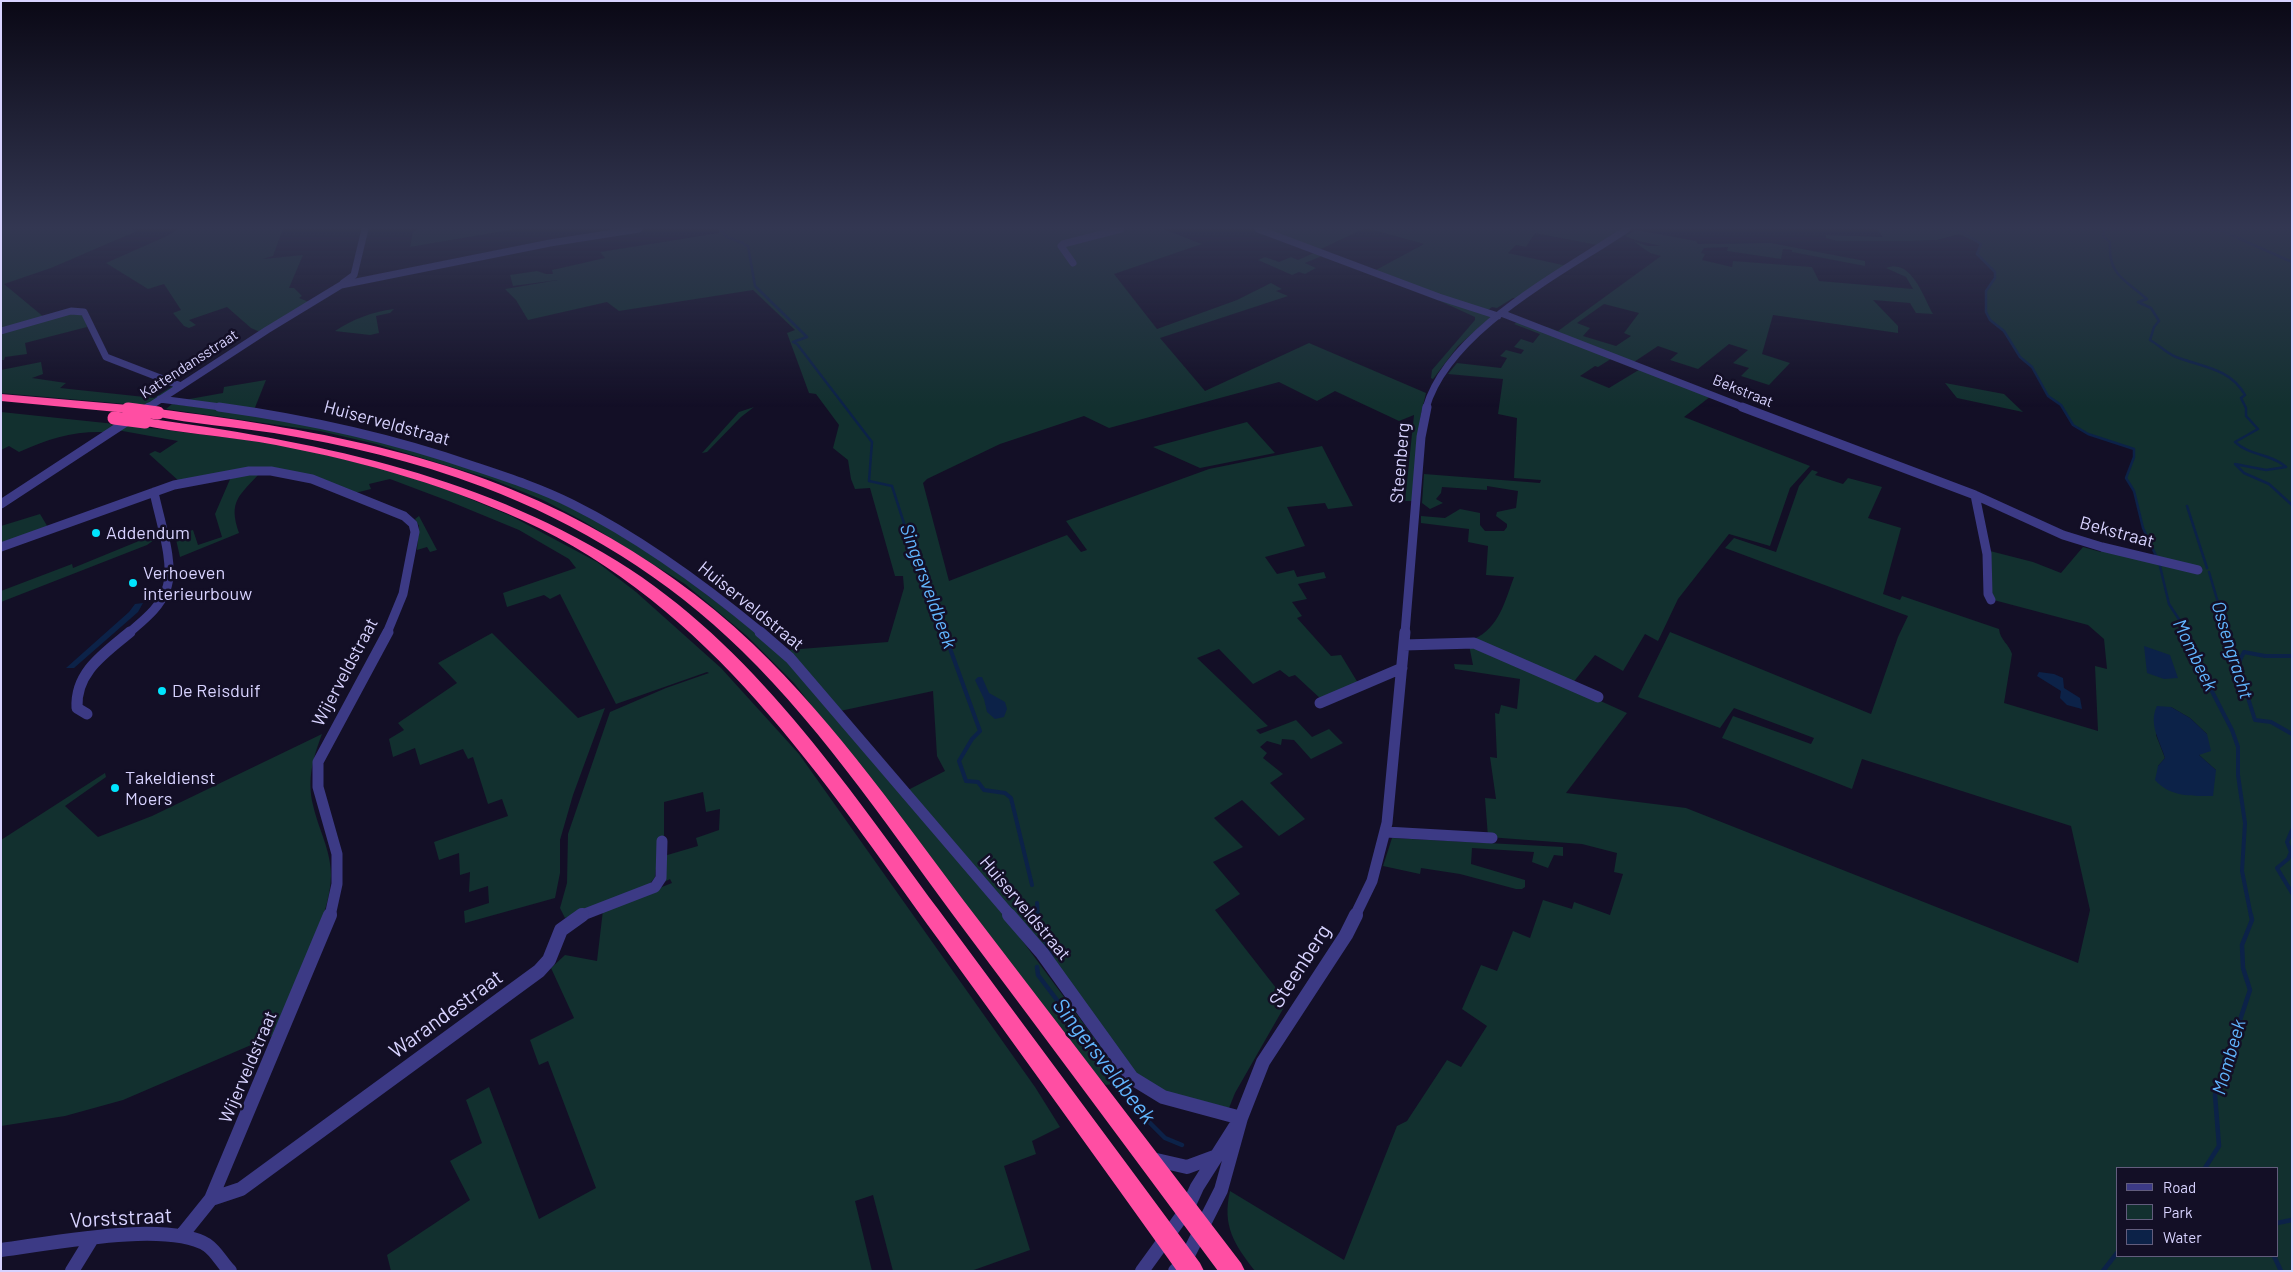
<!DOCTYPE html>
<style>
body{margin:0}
#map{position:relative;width:2293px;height:1272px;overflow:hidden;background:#130f26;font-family:Barlow,sans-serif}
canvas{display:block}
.frame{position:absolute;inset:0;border:2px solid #d8d3ff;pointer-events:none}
.legend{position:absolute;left:2116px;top:1167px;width:162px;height:90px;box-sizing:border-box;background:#130f26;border:1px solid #625d7d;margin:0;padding:6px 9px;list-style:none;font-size:15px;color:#d8d3ff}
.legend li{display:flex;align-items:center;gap:10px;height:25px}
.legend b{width:25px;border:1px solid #625d7d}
</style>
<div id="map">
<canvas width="2293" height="1272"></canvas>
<div class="frame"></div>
<ul class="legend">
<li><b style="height:6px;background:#3c3a85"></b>Road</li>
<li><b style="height:14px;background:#12302f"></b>Park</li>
<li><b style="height:14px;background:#0c2248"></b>Water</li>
</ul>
</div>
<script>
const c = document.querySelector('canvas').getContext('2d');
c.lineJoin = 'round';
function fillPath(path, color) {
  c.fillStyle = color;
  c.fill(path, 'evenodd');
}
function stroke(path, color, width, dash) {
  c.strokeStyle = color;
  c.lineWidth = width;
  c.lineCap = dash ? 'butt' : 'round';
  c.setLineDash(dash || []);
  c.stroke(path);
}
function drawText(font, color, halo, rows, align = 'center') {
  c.font = font + ' Barlow,sans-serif';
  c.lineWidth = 5;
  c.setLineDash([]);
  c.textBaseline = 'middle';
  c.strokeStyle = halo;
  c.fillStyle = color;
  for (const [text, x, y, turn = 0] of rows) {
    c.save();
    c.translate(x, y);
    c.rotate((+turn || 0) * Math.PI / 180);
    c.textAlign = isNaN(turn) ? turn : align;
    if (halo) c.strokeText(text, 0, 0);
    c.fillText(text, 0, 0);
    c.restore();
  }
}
fillPath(new Path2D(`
 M1,229H132L137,231L51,268L4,284L45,318L1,329Z
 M178,229H283L273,256L263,259L303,255L289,288H294L302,296L299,298L309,302L260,332L251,328L227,307L189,320L196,325L189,328L184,326L173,313L181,310L164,284L148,289L106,263L169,235Z
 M418,229H515L410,247L413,232Z
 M719,229H1163L1202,244L1114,274L1157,329L1237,300L1271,283L1282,289L1276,291L1288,296L1160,338L1205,391L1309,343L1426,393L1421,414L1412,501H1405L1414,415L1399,421L1335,391L1317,401L1279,382L1109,428L1084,416L1000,444L927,479L923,483L949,581L1067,535L1081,552L1087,550L1066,521L1209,469L1322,446L1353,506L1328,509L1325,503L1287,507L1305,546L1265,557L1277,574L1294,570L1297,577L1324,572L1326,578L1298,584L1307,599L1292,602L1302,616L1297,618L1331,656L1341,655L1358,683L1322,700L1295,675L1289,677L1280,670L1253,684L1219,649L1197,658L1268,726L1256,730L1260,734L1296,720L1312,737L1329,729L1343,743L1311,759L1294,740L1282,739L1281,745L1267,741L1260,747L1267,753L1263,758L1283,774L1270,783L1305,819L1279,836L1242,800L1214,818L1243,847L1213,862L1240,894L1215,910L1287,1002L1235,1093L1229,1108L1163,1091L1141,1081L908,790L945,771L937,756L933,691L840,711L788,650L888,642L904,588L903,576H895L870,488L855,489L851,479L848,460L833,448L839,425L816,394L809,393L787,333L795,330L753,290L619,311L607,302L528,320L516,300L505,289L558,280L513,286L510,275L537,271L546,274H553L552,270L605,258L600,252L719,233Z
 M1260,229H1363L1319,250Z
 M1370,229H1620L1597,245L1535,233L1526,247L1516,245L1508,253L1567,266L1517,299L1513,298L1497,308L1492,307L1488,310L1493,315L1458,346L1433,379L1431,378L1432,370L1475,320V317L1374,271L1424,244Z
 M1877,229H2292V1271H1255C1234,1244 1222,1226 1230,1191L1344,1260L1397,1126L1407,1121L1447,1060L1461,1067L1487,1026L1462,1009L1481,965L1497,971L1513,931L1530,938L1543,900L1572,909L1574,902L1610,915L1623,874L1614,872L1617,853L1582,844L1488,837L1485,798L1496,799L1490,757L1497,758L1495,713L1499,714L1501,705L1517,709L1520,679L1455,669L1454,664L1473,665L1469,645L1488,650L1627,713L1566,793L1686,808L2078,963L2090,910L2071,826L1862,759L1852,789L1722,738L1733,716L1811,744L1814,738L1734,708L1720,728L1638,697L1670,632L1871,714L1898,637L1908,616L1725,548L1734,538L1776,552L1799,486L1812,470L1818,472L1815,475L1843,484L1848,478L1882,487L1868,518L1901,528L1883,594L1900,600L1902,596L1999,629C2000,640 2009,644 2012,654L2004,703L2098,731L2095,666L2107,669L2104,639L2088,625L1990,599V551L2033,562L2061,573L2083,547L2101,552L2102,548L2156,557L2143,528L2134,491L2126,478L2134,457V449L2088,434L2073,425L2061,405L2048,396L2032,367L2020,357L2004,331L1990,320L1986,312V291L1995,278V272L1977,254L1980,244L1959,234L1937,240L1911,241H1837L1826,238V235L1883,237ZM2171,707L2190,718L2207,734L2199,755L2216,770L2158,766L2165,758L2156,735ZM2117,1168H2277V1256H2117Z
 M1636,230L1696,241L1698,244L1771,243L1865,261V266L1792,252V250L1783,249L1781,259L1727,251L1728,247L1704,248L1701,253L1705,254L1702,260L1732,267L1733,261L1812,267L1819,281L1913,289L1906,277L1886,268C1911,257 1924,298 1933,314L1916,313L1910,303L1873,300L1898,326V333L1773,315L1762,354L1790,363L1769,385L1741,376L1749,368L1733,363L1748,350L1729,344L1698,369L1670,360L1678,353L1658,346L1634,362L1614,357L1598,367L1595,366L1580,376L1609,388L1642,368L1711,396L1684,417L1810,466L1790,488L1770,546L1729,534L1678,599L1658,641L1645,634L1623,671L1595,655L1572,684L1474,639C1499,628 1505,601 1514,577L1486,575L1488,546L1468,542L1469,529L1421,523V516L1445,518L1460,509L1480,513V525L1485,531H1504L1507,527V524L1496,516L1497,512L1516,508L1518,491L1487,486V490L1442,487L1441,493L1436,499L1443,503L1430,509L1422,503L1424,474L1540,483L1541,480L1514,478L1517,418L1498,414L1503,379L1448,374L1457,363L1501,368L1507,358L1500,356L1506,350L1521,354L1524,350L1514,347L1521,339L1533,343L1540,334L1514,324L1519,321L1543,331L1547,327L1558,331L1661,256L1650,253L1633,241L1648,246H1661L1638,241L1625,236ZM1604,304L1639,313L1624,333L1631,336L1616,346L1583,336L1590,328L1577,323Z
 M1316,252L1324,255L1305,263L1316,268L1305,274L1299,272L1292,275L1258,260L1265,257L1279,262L1291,257L1298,260Z
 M394,309L390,313L376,316L379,333L370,335L335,331C353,319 372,312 394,309Z
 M70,312L84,314L87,327L25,343L27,354L5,357L4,360H1V332Z
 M41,362L43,374L32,378L66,383L60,388L154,398L174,385L177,386L148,406L1,393V370Z
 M266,380L254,410L184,400L223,393L224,387Z
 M1945,383L2004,394L2023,412L1957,398Z
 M172,404L253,413L397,443L538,492L597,520L666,564L740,620L786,659L996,905L1115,1066L1121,1079L1113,1084L1106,1085L1098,1077L794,683L747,636L685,584L583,521L543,500L491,479L376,444L320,431L166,409Z
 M754,407L741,417L707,452L702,453L739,412Z
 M1,412L115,424L106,432C72,431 50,438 19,452L9,446L1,450Z
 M1247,422L1275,453L1200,468L1153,447Z
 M126,425L286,445L394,472L451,491L511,516L597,562L636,592L721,668L799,754L1035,1087L1060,1127L1032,1141L1036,1154L1004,1166L1030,1250L971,1271H893L873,1195L855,1201L872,1271H391L387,1255L470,1200L450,1161L482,1143L466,1100L489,1087L539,1219L596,1188L548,1061L539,1065L530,1040L574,1018L551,968L565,955L597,961L603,910L672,883L670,879L664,882V856L698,846L696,838L719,830L720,809L706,812L703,792L664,802V843L659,844L655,877L649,885L565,918L560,908L567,883L568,834L610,712L666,688L709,673L707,672L616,704L560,594L550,599L544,595L507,607L503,593L576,568L569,559L519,530L451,502L390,479L369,484L371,489L355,493L314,476L271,469L180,482L149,454L155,451L160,453L178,441L117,430Z
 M260,473C239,496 228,501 239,533L180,557L175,535L193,530L198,545L222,537L215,514L231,477Z
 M40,514L49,529L1,546V526Z
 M419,516L437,550L430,552L427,547L417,550L419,526L415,519Z
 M156,534L157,538L147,545L1,602V591L72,564L73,568Z
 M492,633L578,718L605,708L573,795L560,840V873L555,898L465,923L464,911L489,903L488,886L469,892L470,872L460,875L459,853L439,860L434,842L508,816L502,799L488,804L473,757L468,759L463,749L420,765L415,748L393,757L389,739L404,730L398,723L457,683L438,663Z
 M322,734C313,758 307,779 313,805C318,828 331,850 331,875C331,919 290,994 272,1036L123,1100L65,1116L1,1126V840L105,773L106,777L65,806L98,837L152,816Z
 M1392,838L1563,847V856L1554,855L1548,868L1532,862L1534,852L1472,848L1471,864L1525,880V887L1522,889H1516L1460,874L1421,868L1420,874L1383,866Z`), '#12302f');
fillPath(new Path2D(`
 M143,603L138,612L74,668H66L129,612L135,604Z
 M2144,646L2170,655L2178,678L2164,679L2147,673Z
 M2039,672L2054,674L2063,678L2064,688L2080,698L2082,709L2067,705L2060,698L2061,691L2037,676Z
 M978,677H982L989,693L1005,702L1007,709L1004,717L995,719L987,712L984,699L975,680Z
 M2157,706L2171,707L2190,718L2207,734L2211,751L2199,755L2216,770L2213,796C2191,796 2170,797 2155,780L2158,766L2165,758C2160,741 2148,724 2157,706Z`), '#0c2248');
stroke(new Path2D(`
 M720,229L727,237L743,243
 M1958,229L1981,244L1977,254L1995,272V278L1986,291V312L1990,320L2004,331L2020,357L2032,367L2048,396L2061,405L2073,425L2088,434L2134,449V457L2126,478L2134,491L2143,528L2159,562L2169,604L2182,624L2184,633
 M2105,229L2103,236L2110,242C2108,275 2124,279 2147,299L2138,302L2151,308L2159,321L2154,327L2150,340C2159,345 2166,353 2176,357C2202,367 2230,368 2245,395L2241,398L2246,408V416L2258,429L2235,442C2250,456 2272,454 2286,467L2266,470L2235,464L2244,473L2269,484L2292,505
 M2105,229L2220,230L2292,262
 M745,245L748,246L755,286L807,337L793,342L797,344L872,442L869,481L892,486L918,567L925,578L945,633
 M2187,506L2207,568
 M2209,572L2227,633`), '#0c2248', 2.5);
stroke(new Path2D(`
 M944,632L980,731L972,739L959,761L966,781L978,782L984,790L1005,793L1011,798L1032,885
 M2184,632L2187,643L2232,730L2238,747V775L2245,823L2242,871L2251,916
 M2227,632L2255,720L2271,722L2292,734
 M2237,666L2244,652L2265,656H2292
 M2292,830L2287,842L2291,852L2288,859L2277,868L2292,893
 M1037,903L1038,916`), '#0c2248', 4);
stroke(new Path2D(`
 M1038,915L1039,926L1052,956
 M1037,967L1038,975L1150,1123L1165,1138L1182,1145
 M2205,1168L2219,1146L2215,1095L2250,990L2243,968L2242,945L2252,920L2251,915
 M2277,1223L2292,1220
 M2274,1256L2281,1271
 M2103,1271L2117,1253`), '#0c2248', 4.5);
stroke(new Path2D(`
 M1258,229L1439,297L1498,316
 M1073,263L1061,246L1063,244L1121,229
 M343,283L354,275L365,229
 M1501,313L1745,408
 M1,331L71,311L84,312L106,357L181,386
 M160,399L228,408
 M147,408L267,330L341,285L550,243L639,229
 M1426,408C1448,330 1563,272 1627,229`), '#3c3a85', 7);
stroke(new Path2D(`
 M219,407C306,419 389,437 473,466C506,477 540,488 572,504C640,538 703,584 762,633
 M1742,407L1975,495L2063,535L2102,547L2198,570
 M1975,495L1987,554L1988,594L1991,600
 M1,504L149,407
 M1,547L174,485L249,471H271L312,479L404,516L413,524L415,532L403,594L387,633
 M129,633C142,621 160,608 166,590C176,566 159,518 154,492
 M1405,633L1421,437L1427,407`), '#3c3a85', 9);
stroke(new Path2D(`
 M760,632L790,658L1011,916
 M1404,645L1474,643L1598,697
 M1320,703L1402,668
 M87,714L77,708C75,672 105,653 130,632
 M1386,832L1492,838
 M330,916L337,884V854L318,787V762L388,632
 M580,916L655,887L661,878L662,841
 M1355,916L1372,881L1387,823L1405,632`), '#3c3a85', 11);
stroke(new Path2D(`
 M1009,915L1042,953L1132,1078L1163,1097L1241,1118
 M1152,1159L1187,1167L1214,1157
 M211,1199L241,1189L539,971L549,960L561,930L582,915
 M182,1235L211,1199L330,915
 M1,1250C49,1244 166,1220 207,1245C216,1251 222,1263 230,1271
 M72,1271L91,1240
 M1142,1271L1187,1209L1197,1187L1235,1127
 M1175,1271L1185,1261L1221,1190L1241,1118L1263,1062L1346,935L1356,915`), '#3c3a85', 14);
fillPath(new Path2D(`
 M1,394L128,405L134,409L128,413L1,401Z
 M158,409C306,428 456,453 589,526C648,558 704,597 753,644C838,725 906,825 977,918C1065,1033 1153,1148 1241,1263L1245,1271H1218C1134,1158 1050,1044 965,931C894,836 827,734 742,651C669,579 578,523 483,487C415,461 345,445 274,433C234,427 193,424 154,416V410Z
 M145,418C310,441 473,472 617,561C753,645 845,783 938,909C1025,1027 1113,1145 1200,1263L1204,1271H1177C1098,1160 1018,1050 938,939C821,777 711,606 522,520C438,482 350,458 259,442C220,436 180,433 141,425L139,422L141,419Z`), '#ff4ea3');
stroke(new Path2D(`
 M128,409L158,413
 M114,418L145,422`), '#ff4ea3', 13);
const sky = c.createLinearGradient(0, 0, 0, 407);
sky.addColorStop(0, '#0a0815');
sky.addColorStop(0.56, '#333752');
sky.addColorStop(1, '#33375200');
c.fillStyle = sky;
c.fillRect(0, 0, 2293, 407);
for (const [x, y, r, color] of [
 [96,533,5,"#00e5fe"],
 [133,583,5,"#00e5fe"],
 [162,691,5,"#00e5fe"],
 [115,788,5,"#00e5fe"]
]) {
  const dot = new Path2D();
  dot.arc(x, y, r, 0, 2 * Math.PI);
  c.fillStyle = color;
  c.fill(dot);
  stroke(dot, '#130f26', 2);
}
drawText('15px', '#d8d3ff', '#130f26', [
 ["Kattendansstraat",189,364,-33],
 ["Bekstraat",1743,391,22]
]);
drawText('18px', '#d8d3ff', '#130f26', [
 ["Huiserveldstraat",387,423,15],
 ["Steenberg",1400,463,-85],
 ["Bekstraat",2117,532,15],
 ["Huiserveldstraat",751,606,39],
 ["Wijerveldstraat",345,672,-62],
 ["Huiserveldstraat",1025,908,50],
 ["Wijerveldstraat",248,1067,-67]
]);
drawText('18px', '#d8d3ff', '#130f26', [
 ["Addendum",106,533],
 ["Verhoeven",143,573],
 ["interieurbouw",143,594],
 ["De Reisduif",172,691],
 ["Takeldienst",125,778],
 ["Moers",125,799]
], 'left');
drawText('italic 19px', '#61b6ff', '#130f26', [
 ["Singersveldbeek",928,586,70],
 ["Ossengracht",2232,650,73],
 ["Mombeek",2195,655,64],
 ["Mombeek",2229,1057,-74]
]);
drawText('21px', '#d8d3ff', '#130f26', [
 ["Steenberg",1300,966,-57],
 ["Warandestraat",446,1014,-36],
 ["Vorststraat",121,1218,-3]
]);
drawText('italic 22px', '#61b6ff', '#130f26', [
 ["Singersveldbeek",1104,1061,52]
]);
</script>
